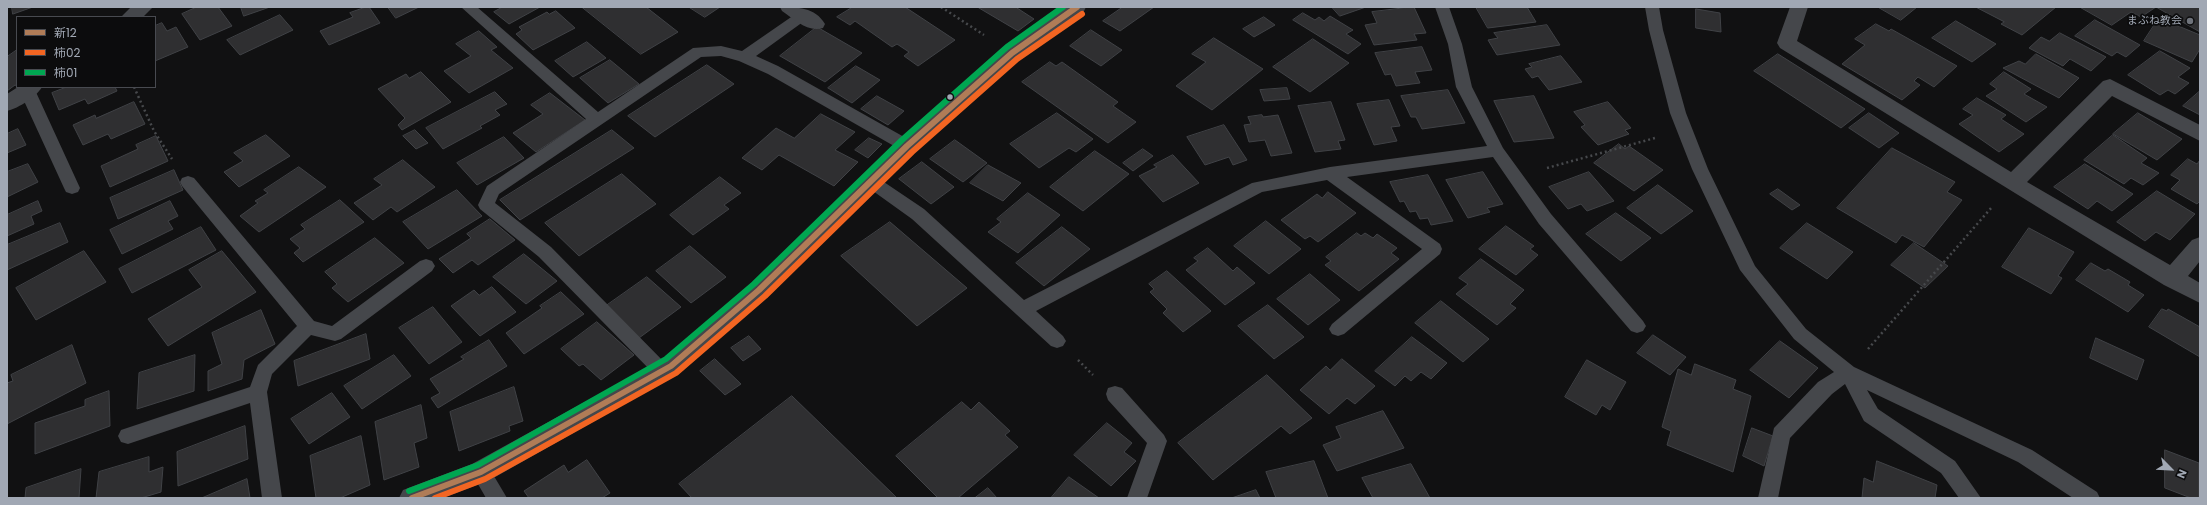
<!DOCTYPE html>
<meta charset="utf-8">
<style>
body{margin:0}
#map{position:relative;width:2207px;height:505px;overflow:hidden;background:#111112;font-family:Poppins,"Noto Sans JP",sans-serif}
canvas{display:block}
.frame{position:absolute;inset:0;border:8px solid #a1a8b4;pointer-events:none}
.legend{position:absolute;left:16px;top:16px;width:140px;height:72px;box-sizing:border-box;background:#0c0c0d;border:1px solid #484a50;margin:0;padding:5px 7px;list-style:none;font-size:12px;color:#a1a8b4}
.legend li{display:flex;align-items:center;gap:8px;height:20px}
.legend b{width:20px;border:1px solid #484a50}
.north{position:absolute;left:2151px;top:449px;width:40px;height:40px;-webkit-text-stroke:3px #0c0c0d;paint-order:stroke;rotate:114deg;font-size:11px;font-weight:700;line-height:16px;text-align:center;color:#a1a8b4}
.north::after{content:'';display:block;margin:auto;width:14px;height:18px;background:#a1a8b4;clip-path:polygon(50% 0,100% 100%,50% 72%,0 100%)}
</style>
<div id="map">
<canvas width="2207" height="505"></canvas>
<div class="frame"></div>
<ul class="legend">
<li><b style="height:5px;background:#b07c57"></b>新12</li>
<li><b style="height:5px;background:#f26522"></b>柿02</li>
<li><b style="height:5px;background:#00a651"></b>柿01</li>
</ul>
<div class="north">N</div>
</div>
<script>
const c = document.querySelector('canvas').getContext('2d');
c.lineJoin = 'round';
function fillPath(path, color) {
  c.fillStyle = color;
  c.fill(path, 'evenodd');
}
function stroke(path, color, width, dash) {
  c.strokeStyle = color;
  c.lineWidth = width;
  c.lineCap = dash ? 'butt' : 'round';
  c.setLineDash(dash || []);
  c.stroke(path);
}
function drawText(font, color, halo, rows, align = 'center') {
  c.font = font + ' Poppins,"Noto Sans JP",sans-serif';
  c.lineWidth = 3.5;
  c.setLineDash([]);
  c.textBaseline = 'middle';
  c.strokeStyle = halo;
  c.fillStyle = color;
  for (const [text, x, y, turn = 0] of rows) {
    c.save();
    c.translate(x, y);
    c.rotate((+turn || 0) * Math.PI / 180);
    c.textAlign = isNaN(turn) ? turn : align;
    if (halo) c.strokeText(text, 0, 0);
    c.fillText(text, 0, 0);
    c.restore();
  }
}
const building = new Path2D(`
 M12,7H33L13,14Z
 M197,7H218L232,26L200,40L182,14Z
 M241,7H270L244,16Z
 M366,7H369L380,23L329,45L320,31L353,17L350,13Z
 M388,7H419L396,18Z
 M503,7H540L509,24L494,12Z
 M582,7H646L678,32L641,54Z
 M689,7H720L705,17Z
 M853,7H905L955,40L918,66L904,56L909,52L897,44L892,47L855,21L850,25L837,17Z
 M1019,7L1017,8L1034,19L1018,31L979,8Z
 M1123,7H1154L1120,31L1103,21Z
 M1332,7H1366L1340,16Z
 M1414,7L1426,33L1414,34L1417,40L1374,45L1365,25L1377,23L1372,12Z
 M1476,7H1527L1536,22L1488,28Z
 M1878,7H1917L1901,20Z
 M1976,7H2056L2022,35L2001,24L2004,22Z
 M2080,7H2200V32L2156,7L2141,17L2131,12L2112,25Z
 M1696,9L1720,13L1721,32L1696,28Z
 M556,11L575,28L533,50L516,34L522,30L519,27L547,12L549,14Z
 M1303,13L1315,20L1319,17L1324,21L1330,16L1353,30L1346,34L1361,44L1348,54L1293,20Z
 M280,15L293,30L240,55L227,40Z
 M1264,17L1275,25L1254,37L1243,29Z
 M2159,18L2200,35V49L2192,62L2144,41Z
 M2095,20L2140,45L2126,57L2117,52L2112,56L2075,36Z
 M1956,21L1996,44L1972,62L1932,38Z
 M162,23L167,31L176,27L188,47L155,61V26Z
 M1876,24L1889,31L1891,29L1957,66L1934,87L1918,77L1914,81L1920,85L1902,100L1842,64L1865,45L1855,39Z
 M1547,25L1560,45L1497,55L1488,40L1498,38L1494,33Z
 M817,27L862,53L825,82L780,56Z
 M1091,30L1122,50L1101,66L1070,46Z
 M479,31L497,47L491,50L513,68L469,93L444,71L471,56L456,44Z
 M2060,33L2106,57L2091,71L2070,59L2063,66L2029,48L2041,37L2049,41Z
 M1214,38L1263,69L1212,110L1176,86L1206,62L1192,54Z
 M1313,39L1349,63L1310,92L1273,67Z
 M587,42L606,58L573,77L555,61Z
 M1422,47L1432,70L1415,72L1420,83L1396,86L1391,74L1385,75L1375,53Z
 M17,50V86L15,85L7,91V57Z
 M2160,51L2190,68L2178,77L2189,83L2175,94L2168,90L2160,95L2128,75Z
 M1778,54L1865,109L1841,128L1754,71Z
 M2036,54L2079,78L2059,98L2003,68L2019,61L2025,64Z
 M1561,56L1582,82L1549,90L1538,76L1532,78L1525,69L1532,67L1529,64Z
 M610,60L639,84L608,103L580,78Z
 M1050,62L1056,66L1062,62L1118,102L1113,106L1136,122L1108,143L1022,82Z
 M707,65L734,84L655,137L628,116Z
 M856,66L880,80L852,103L828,88Z
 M421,72L451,102L402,130L398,125L405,118L378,89L406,74L409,78Z
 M2004,72L2031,89L2024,94L2047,107L2026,122L1986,96L1997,89L1990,84Z
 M67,87H115L117,91L88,104L85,99L59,110L52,93Z
 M1287,88L1290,99L1264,101L1260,90Z
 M1448,90L1465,123L1422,129L1416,117H1411L1401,96Z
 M2200,91V115L2183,106Z
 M495,92L507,104L495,110L500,115L480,126L482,128L443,149L426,128Z
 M550,93L585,120L536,152L513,133L543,114L531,105Z
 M877,96L904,111L888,125L861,109Z
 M1534,96L1554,138L1514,142L1494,101Z
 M1977,98L2006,115L2001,119L2024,134L1999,152L1959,124L1973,115L1963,109Z
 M1389,100L1400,126L1391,127L1397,141L1374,145L1357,104Z
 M134,102L145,124L111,139L108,134L83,145L73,125L95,115L96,118Z
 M1331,102L1345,140L1338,141L1341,149L1315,152L1298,106Z
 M1608,102L1631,128L1625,130L1629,134L1598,145L1581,127L1585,125L1574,112Z
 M1057,113L1093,139L1076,152L1069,148L1039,168L1010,144Z
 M1869,113L1899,133L1879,148L1849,128Z
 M2138,113L2182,139L2157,160L2113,134Z
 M821,114L855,132L835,150L858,162L834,186L779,155L762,170L742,158L776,128L794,138Z
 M1262,115L1263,117L1278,115L1292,153L1271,156L1265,140L1249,142L1244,125L1251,124L1248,117Z
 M1224,125L1247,160L1233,165L1229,157L1205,165L1187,137Z
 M18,129L26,145L7,153V134Z
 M415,130L428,143L416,149L403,136Z
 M612,130L634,148L520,220L500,200Z
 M266,135L290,156L239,187L224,172L243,161L234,153Z
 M2113,135L2147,158L2141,163L2159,173L2143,185L2131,178L2124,184L2084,160Z
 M156,136L168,161L110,187L101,166L138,149L136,145Z
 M504,137L524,158L477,185L457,163Z
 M869,138L882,144L868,158L855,150Z
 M955,140L987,163L963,182L930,159Z
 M1619,144L1625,149L1629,146L1663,170L1634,191L1594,163Z
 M1892,148L1955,182L1947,192L1962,200L1924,247L1902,235L1896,243L1837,208Z
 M1143,149L1153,156L1133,171L1123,163Z
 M1095,151L1129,174L1083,211L1050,187Z
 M1173,155L1199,183L1163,202L1139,176L1157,167L1154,165Z
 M2188,159L2197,164L2200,160V201L2197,204L2171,189L2180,180L2171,175Z
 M403,160L435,187L397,212L391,207L373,220L354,203L382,185L374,179Z
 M922,162L954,187L931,204L899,179Z
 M28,164L38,182L7,197V172Z
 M2085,164L2133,194L2112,211L2097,201L2088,209L2054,187Z
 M988,165L1021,183L1003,201L970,183Z
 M299,167L326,187L259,232L240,216L258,203L255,201L268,193L264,190Z
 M174,170L183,190L118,219L110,198Z
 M1483,172L1503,204L1487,208L1490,212L1468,218L1446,180Z
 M1589,172L1614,201L1587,211L1581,204L1568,209L1549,187Z
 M622,174L656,204L579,256L545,223Z
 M1428,175L1453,221L1431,225L1428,218L1420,219L1416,211L1410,212L1404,201L1400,202L1390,182Z
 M720,177L741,193L724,205L729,209L693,235L670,215Z
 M1658,185L1693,211L1661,234L1627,208Z
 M1778,189L1800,205L1792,210L1770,194Z
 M457,190L482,216L428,249L403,222Z
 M2157,191L2195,214L2170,240L2156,232L2145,241L2117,222Z
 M1328,192L1356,213L1318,242L1310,236L1305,239L1281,220L1317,194L1322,198Z
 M1028,193L1060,215L1018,253L988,232L1001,222L997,219Z
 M340,200L364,222L303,262L294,253L300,248L290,239L305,229L301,225Z
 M38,201L42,211L31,216L34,224L7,236V215Z
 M170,201L178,216L168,221L173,229L122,254L110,230Z
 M1616,213L1651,238L1621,261L1586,234Z
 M490,219L515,240L478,265L472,260L453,273L439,259L471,238L467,234Z
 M1266,221L1301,249L1269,274L1234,246Z
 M890,222L967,288L917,326L841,256Z
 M60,223L68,242L7,270V245Z
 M1807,223L1853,252L1827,279L1780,248Z
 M1506,226L1534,246L1530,249L1538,255L1516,275L1479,249Z
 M201,227L216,250L132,293L119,269Z
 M1062,227L1090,249L1044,286L1016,263Z
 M2029,228L2074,252L2058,276L2062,278L2051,294L2002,267Z
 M1357,233L1361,236L1365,233L1373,238L1377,234L1397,248L1391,253L1399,259L1359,291L1325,265L1331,261L1326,257Z
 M375,238L404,263L348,302L332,288L337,284L325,272Z
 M1914,243L1948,266L1925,288L1891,265Z
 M690,246L726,277L691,303L656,271Z
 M1208,248L1233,271L1237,267L1255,283L1225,305L1186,270L1198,261L1194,258Z
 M84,251L106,282L36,320L16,288Z
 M222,251L256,292L168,346L148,319L202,287L189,270Z
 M524,254L557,281L526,304L493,277Z
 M1481,259L1524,290L1510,304L1516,308L1497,325L1456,294L1468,284L1459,278Z
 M2091,263L2105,271L2108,269L2130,282L2128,285L2144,295L2128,312L2076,280Z
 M1167,271L1211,311L1183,332L1163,313L1167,309L1150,292L1154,289L1149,284Z
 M1310,274L1340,300L1308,325L1277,299Z
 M647,277L681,307L639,338L606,306Z
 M492,287L516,312L480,336L451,306L474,290L479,295Z
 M561,292L584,314L524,354L506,333L542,308L540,306Z
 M1441,301L1489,339L1463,362L1415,323Z
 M1268,305L1304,337L1274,359L1238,326Z
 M433,307L462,342L429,364L399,328Z
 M2162,309L2167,311L2168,309L2200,327V357L2149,327Z
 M261,310L275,344L244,360L242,379L208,391V371L222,364L212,333Z
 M597,322L634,355L601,380L583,364L579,366L561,349Z
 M366,334L370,359L298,386L294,361Z
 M1653,335L1686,357L1670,375L1637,353Z
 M749,336L761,349L743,361L731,348Z
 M1412,337L1447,363L1431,379L1421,372L1411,381L1405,376L1395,386L1375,371Z
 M2096,338L2144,360L2137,380L2090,358Z
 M489,340L507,366L438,408L431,398L440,393L430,379L464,359L461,357Z
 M1780,341L1818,368L1789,398L1750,370Z
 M72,345L86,383L7,424V383L13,381L11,375Z
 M195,355L194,391L137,409L139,373Z
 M394,355L411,376L362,409L344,386Z
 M715,359L741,384L725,395L700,371Z
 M1342,359L1375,386L1355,404L1347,398L1329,414L1300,390L1326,366L1330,370Z
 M1587,360L1626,382L1610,410L1602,405L1596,415L1565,397Z
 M1695,364L1736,380L1733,389L1751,396L1733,472L1667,445L1671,431L1662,427L1678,369L1691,375Z
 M1267,375L1312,418L1290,434L1281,426L1213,480L1178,443Z
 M514,387L523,421L509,426L510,431L459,451L450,412Z
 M109,391L110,426L35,454V423L85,406V400Z
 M332,393L350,417L309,444L291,419Z
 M792,396L897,498H692L679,484Z
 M962,402L971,410L979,402L1010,431L1005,435L1018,447L958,498H938L896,456Z
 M421,405L427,438L414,443L419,467L384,480L375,422Z
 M1383,411L1404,448L1337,471L1323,445L1341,438L1336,427Z
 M1107,423L1132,443L1124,452L1136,461L1111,486L1074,455Z
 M245,426L248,459L178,486L177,452Z
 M1752,428L1773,436L1764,466L1743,456Z
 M361,436L370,485L340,498H316L310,456Z
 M2165,450L2199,463V498H2191L2165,488Z
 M149,457V472L163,467L161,492L141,498H96L99,472Z
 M587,460L610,493L602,498H529L524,491L564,465L568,472Z
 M1314,461L1328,498H1276L1266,472Z
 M1877,461L1937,485L1935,498H1862L1864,478L1873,482Z
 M1411,464L1430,498H1373L1362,478Z
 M81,469L79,498H25L26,488Z
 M1069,477L1099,498H1051Z
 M247,479L250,498H202Z
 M988,488L997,498H975Z
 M1256,490L1260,498H1232Z`);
fillPath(building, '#2f2f31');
stroke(building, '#404246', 1);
stroke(new Path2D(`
 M941,7L984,35
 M134,87L154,131L172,159
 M1547,168L1655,138
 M1868,349L1992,207
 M1078,360L1093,375`), '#47494c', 2.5, [2, 3]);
fillPath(new Path2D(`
 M461,7H477L598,112L693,48L721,46L742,51L797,13H807L809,16L807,19L756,56L778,66L913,142L915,146L913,150L907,152L901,150L768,74L739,61L721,56L701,57L499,194L495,203L551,247L668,366L671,371L668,376L662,379L656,376L539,257L480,209L478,205L487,186L586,119Z
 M1435,7H1449L1462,44L1472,87L1503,148L1551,214L1643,321L1646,326L1643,331L1637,333L1631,331L1539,224L1493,157L1347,177L1440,244L1442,249L1440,254L1344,334L1338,336L1332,334L1329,329L1332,324L1422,249L1327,180L1262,192L1036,311L1063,336L1066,341L1063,346L1057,348L1051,346L912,219L866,186L864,182L866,178L872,176L878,178L924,209L1024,300L1252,183L1330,167L1487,146L1456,87L1448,44Z
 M1645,7H1659L1663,30L1686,113L1708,169L1755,266L1806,329L1854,367L2032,450L2097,492L2100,498H2073L2018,462L1867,390L1878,409L1955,461L1981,498H1959L1941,473L1864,421L1845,384L1832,394L1790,438L1778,498H1758L1774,428L1818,382L1834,372L1794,339L1740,270L1692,169L1670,113L1649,30Z
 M21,87H33L35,90L80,188L78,192L72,194L66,192L64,188L19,90Z
 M188,176L194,178L314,321L332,326L420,261L426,259L432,261L435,266L432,271L341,339L335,341L311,335L272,374L267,392L282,498H262L250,403L128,444L121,442L118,436L121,430L250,387L258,365L297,326L182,186L180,182L182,178Z
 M1115,386L1122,388L1164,435L1167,441L1147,498H1127L1147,443L1108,400L1106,394L1108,388Z
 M481,463L488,466L507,498H486L471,472L474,466Z`), '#45474b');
fillPath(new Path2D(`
 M131,7H153L143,17H121Z
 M780,7C797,7 815,7 825,24L823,28C808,33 794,19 782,11Z
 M1064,7H1086L1084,11L1019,58L914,151L767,296L679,373L490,480L443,498H399L403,490L472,464L663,359L751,284L900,141L1005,48Z
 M1790,7H1808L1797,41L2011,172L2103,81L2110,79L2200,125V141L2112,96L2027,182L2170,265L2192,240L2200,237V261L2188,276L2200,283V303L2164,285L1780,48L1777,43Z
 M18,87H42C36,97 19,108 7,111V94Z`), '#45474b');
stroke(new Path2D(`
 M412,498L481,472L671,366L759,290L907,146L1012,53L1077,7`), '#b07c57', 6);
stroke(new Path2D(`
 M435,498L485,479L676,373L765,296L912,152L1017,59L1082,14`), '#f26522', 6);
stroke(new Path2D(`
 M409,491L478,465L666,359L754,284L902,140L1007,47L1063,7`), '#00a651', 6);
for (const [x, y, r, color] of [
 [2190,21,4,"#6f737b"],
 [950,97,3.5,"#a1a8b4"]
]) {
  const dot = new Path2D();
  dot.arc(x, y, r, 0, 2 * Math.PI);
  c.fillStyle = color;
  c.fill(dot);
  stroke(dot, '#0c0c0d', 1.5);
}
drawText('11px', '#a1a8b4', '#0c0c0d', [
 ["まぶね教会",2182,21]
], 'right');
</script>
